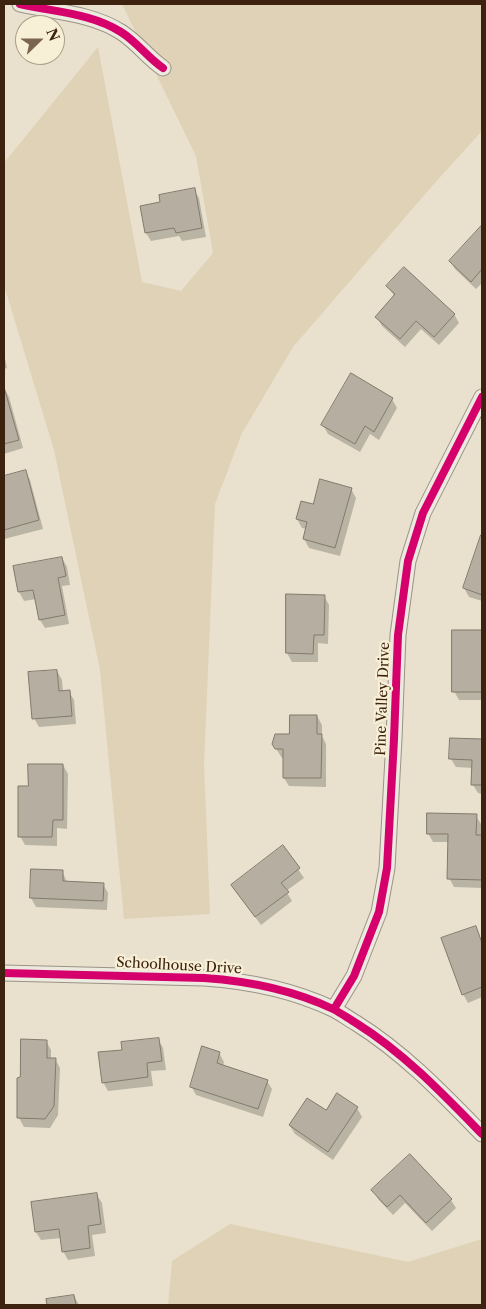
<!DOCTYPE html>
<style>
body{margin:0}
#map{position:relative;width:486px;height:1309px;overflow:hidden;background:#e9e1cd;font-family:"Libre Caslon Text",serif}
canvas{display:block}
.frame{position:absolute;inset:0;border:5px solid #3c220f;pointer-events:none}
.north{position:absolute;left:15px;top:15px;width:50px;height:50px;box-sizing:border-box;background:#f8efd7;border:1px solid #ad9d87;border-radius:50%;rotate:68deg;font-size:14px;font-weight:700;line-height:20px;text-align:center;color:#3c220f}
.north::after{content:'';display:block;margin:auto;width:18px;height:22px;background:#796552;clip-path:polygon(50% 0,100% 100%,50% 72%,0 100%)}
</style>
<div id="map">
<canvas width="486" height="1309"></canvas>
<div class="frame"></div>
<div class="north">N</div>
</div>
<script>
const c = document.querySelector('canvas').getContext('2d');
c.lineJoin = 'round';
function fillPath(path, color) {
  c.fillStyle = color;
  c.fill(path, 'evenodd');
}
function stroke(path, color, width, dash) {
  c.strokeStyle = color;
  c.lineWidth = width;
  c.lineCap = dash ? 'butt' : 'round';
  c.setLineDash(dash || []);
  c.stroke(path);
}
function drawText(font, color, halo, rows, align = 'center') {
  c.font = font + ' "Libre Caslon Text",serif';
  c.lineWidth = 4.5;
  c.setLineDash([]);
  c.textBaseline = 'middle';
  c.strokeStyle = halo;
  c.fillStyle = color;
  for (const [text, x, y, turn = 0] of rows) {
    c.save();
    c.translate(x, y);
    c.rotate((+turn || 0) * Math.PI / 180);
    c.textAlign = isNaN(turn) ? turn : align;
    if (halo) c.strokeText(text, 0, 0);
    c.fillText(text, 0, 0);
    c.restore();
  }
}
fillPath(new Path2D(`
 M122,4H482V131L433,185L293,347L242,433L215,504L204,764L210,914L124,919L100,670L54,450L4,285V163L98,47L142,282L181,291L213,253L196,156Z
 M230,1224L408,1262L482,1239V1305H168L172,1261Z`), '#dfd2b6');
fillPath(new Path2D(`
 M194,190L199,198L206,237L182,241L179,236L151,241L146,233L162,203Z
 M482,227V283L476,289L455,269L450,261Z
 M388,287L454,314L459,323L439,345L421,329L405,347L382,326L377,317L395,297Z
 M4,354L7,368L4,369Z
 M4,388L9,397L23,448L4,454Z
 M392,399L397,408L379,440L370,434L360,452L328,434L323,425Z
 M25,471L30,480L43,529L4,539V477Z
 M351,489L356,498L340,556L309,548L304,539L307,529L302,528L297,519L314,505Z
 M481,536H482V601L469,597L464,588Z
 M62,558L67,567L70,585L62,586L69,624L45,628L40,620L36,599L24,601L19,592L14,567Z
 M324,596L329,605L328,644L318,643V662H292L287,653Z
 M454,632H482V700H459L454,691Z
 M57,671L62,680L63,692H69L74,700L76,724L39,727L34,718Z
 M317,716L322,725V736L326,744V787L289,786L284,778V758H282L273,744L291,735Z
 M451,739L482,741V794L478,793L473,785V768L456,767L451,759Z
 M63,765L68,774L67,829L57,828V846L25,845L20,836L29,788Z
 M476,816L481,824V836H482V888L454,887L449,878V842H433L428,833Z
 M283,847L304,878L286,891L292,901L261,925L232,886Z
 M62,871L67,882L103,884L108,893L107,910L36,907L31,898Z
 M475,927L482,941V997L468,1003L463,994Z
 M158,1039L163,1048L166,1070L151,1071L153,1086L108,1091L103,1082L123,1051Z
 M46,1041L51,1050V1060L55,1059L60,1068L58,1115L50,1128L24,1127L19,1118L21,1078Z
 M219,1053L224,1062L223,1066L267,1081L272,1089L263,1117L196,1095L191,1086Z
 M357,1108L362,1117L333,1160L295,1134L290,1126Z
 M373,1190L451,1200L456,1208L432,1231L405,1203L393,1215L378,1199Z
 M97,1195L102,1203L106,1233L92,1235L95,1256L68,1260L63,1251L62,1238L41,1240L36,1232Z
 M74,1296L79,1305H49L48,1300Z`), '#0003');
const building = new Path2D(`
 M195,188L202,228L176,233L174,228L145,233L140,206L160,202L159,195Z
 M482,225V269L471,282L449,261Z
 M404,267L455,314L434,337L416,321L400,339L375,317L395,294L386,286Z
 M351,373L393,398L374,432L365,426L355,444L321,425Z
 M4,387L19,440L4,444Z
 M26,470L39,520L4,530V476Z
 M320,479L352,488L335,548L303,539L307,522L296,519L301,501L313,504Z
 M481,535H482V595L463,588Z
 M62,557L66,576L58,578L65,615L39,620L33,590L18,592L13,566Z
 M286,594L325,595L324,635H314L313,654L286,653Z
 M452,630H482V692H452Z
 M57,670L59,691L70,690L72,716L32,719L28,672Z
 M290,715H317V734H322L321,778H283V749H275L272,744L275,734H289Z
 M450,738L482,739V785H471L472,760L449,759Z
 M28,764H63V820H53L52,837H18V786H28Z
 M427,813L477,814L476,835H482V880L447,879L448,834H427Z
 M283,845L300,868L281,883L289,892L255,917L231,885Z
 M31,869L63,870V881L104,883L103,901L30,898Z
 M476,926L482,943V987L462,995L441,938Z
 M159,1038L162,1061L147,1063L148,1077L102,1083L98,1052L122,1050L121,1042Z
 M21,1039L47,1040V1058H56L54,1106L45,1119L17,1118V1078L20,1077Z
 M202,1046L220,1052L217,1063L268,1080L258,1109L190,1087Z
 M337,1093L358,1107L328,1152L289,1125L307,1098L326,1110Z
 M410,1154L452,1199L426,1223L400,1195L387,1207L371,1190Z
 M97,1193L101,1224L88,1226L90,1248L62,1252L59,1229L35,1232L31,1202Z
 M74,1295L76,1305H47L46,1299Z`);
fillPath(building, '#b6aea0');
stroke(building, '#82796d', 1);
const street = new Path2D(`
 M20,4C54,12 91,13 121,32C137,42 148,58 163,68
 M4,973L204,978C248,981 293,990 333,1009C341,1013 349,1019 356,1023C404,1053 443,1094 482,1134
 M334,1009L354,976L379,912L387,868L394,739L398,635L408,561L423,513L482,397`);
stroke(street, '#9b9386', 17);
stroke(street, '#ece9df', 15);
stroke(new Path2D(`
 M20,4C54,12 91,13 121,32C137,42 148,58 163,68
 M4,973L204,978C248,981 293,990 333,1009C341,1013 349,1019 356,1023C404,1053 443,1094 482,1134
 M334,1009L354,976L379,912L387,868L394,739L398,635L408,561L423,513L482,397`), '#d6006c', 8);
drawText('14px', '#3c220f', '#f8efd7', [
 ["Pine Valley Drive",383,699,-88],
 ["Schoolhouse Drive",179,966,3]
]);
</script>
